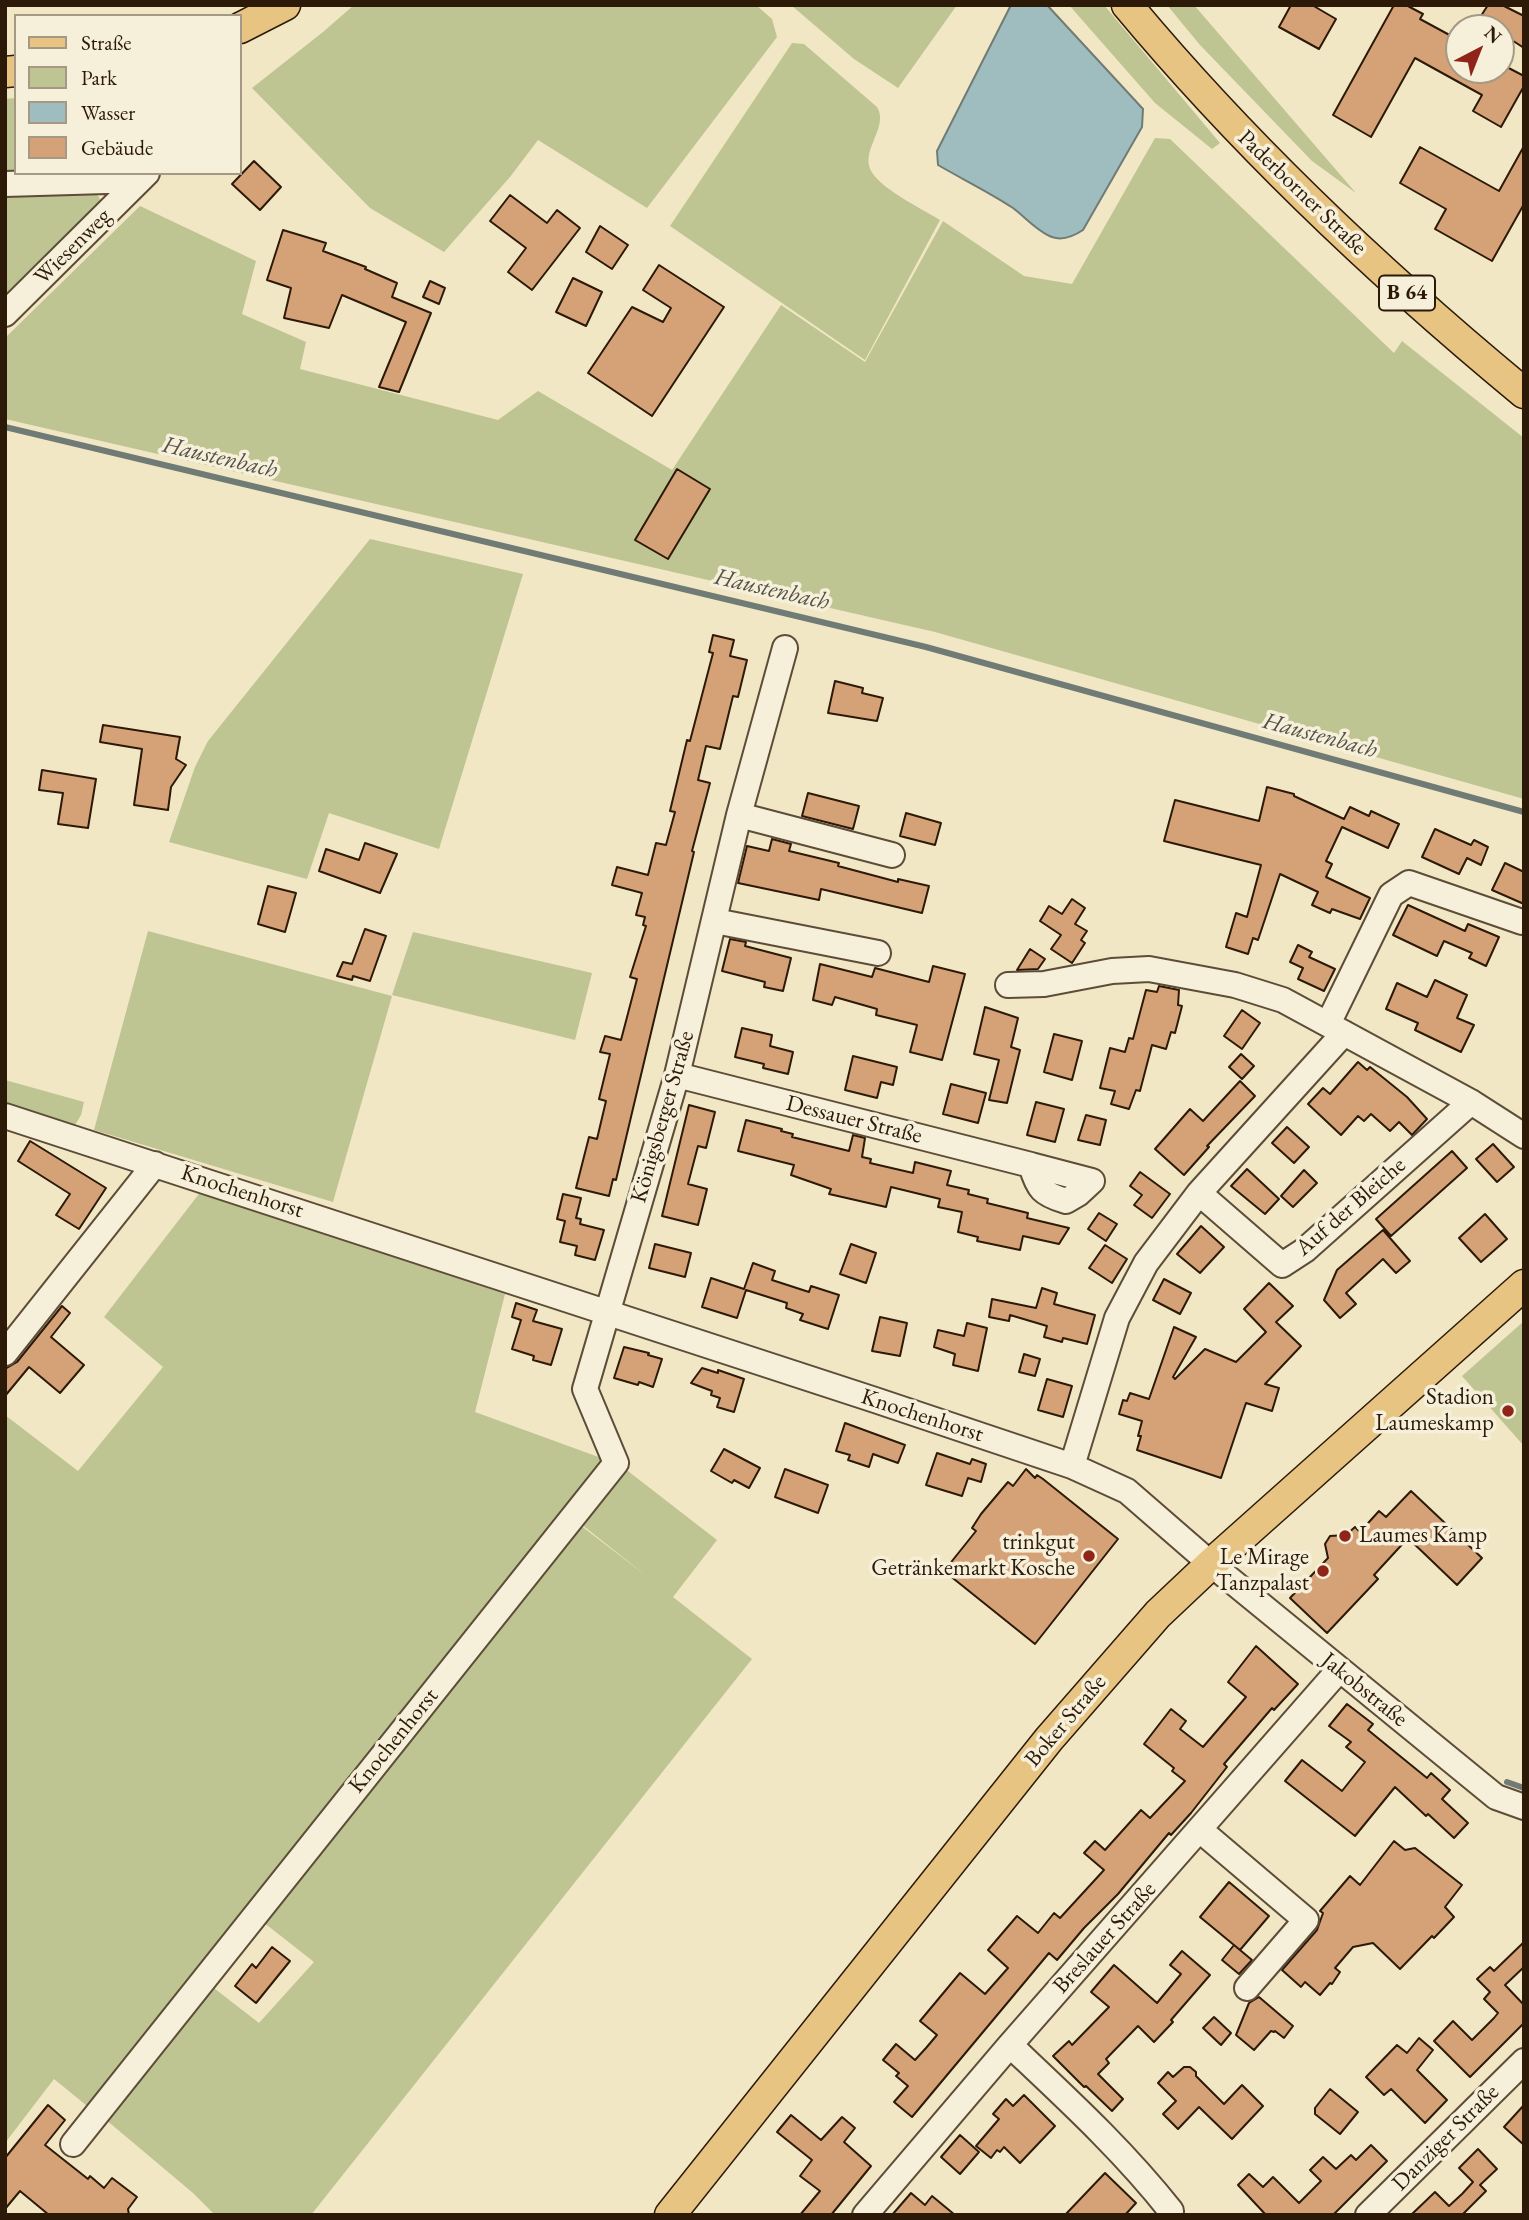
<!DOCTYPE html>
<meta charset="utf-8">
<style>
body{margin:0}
#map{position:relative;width:1529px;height:2220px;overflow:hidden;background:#f1e7c5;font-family:"EB Garamond",serif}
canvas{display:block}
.frame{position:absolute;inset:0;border:7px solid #2c1908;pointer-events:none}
.legend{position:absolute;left:14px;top:14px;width:228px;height:161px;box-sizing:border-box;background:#f6efd9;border:2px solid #a59985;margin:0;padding:9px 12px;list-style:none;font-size:21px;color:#2c1908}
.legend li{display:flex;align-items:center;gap:14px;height:35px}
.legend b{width:35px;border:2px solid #a59985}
.north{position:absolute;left:1445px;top:14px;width:70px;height:70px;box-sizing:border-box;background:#f6efd9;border:2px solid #a59985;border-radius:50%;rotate:42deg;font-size:19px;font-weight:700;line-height:28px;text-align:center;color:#2c1908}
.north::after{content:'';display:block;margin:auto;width:24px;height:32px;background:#8f2418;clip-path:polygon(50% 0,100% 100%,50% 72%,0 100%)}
</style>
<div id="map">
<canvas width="1529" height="2220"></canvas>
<div class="frame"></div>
<ul class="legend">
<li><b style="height:9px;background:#e8c482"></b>Straße</li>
<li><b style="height:19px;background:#bec492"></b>Park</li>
<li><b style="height:19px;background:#9fbdbe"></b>Wasser</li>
<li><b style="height:19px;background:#d5a278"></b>Gebäude</li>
</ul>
<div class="north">N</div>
</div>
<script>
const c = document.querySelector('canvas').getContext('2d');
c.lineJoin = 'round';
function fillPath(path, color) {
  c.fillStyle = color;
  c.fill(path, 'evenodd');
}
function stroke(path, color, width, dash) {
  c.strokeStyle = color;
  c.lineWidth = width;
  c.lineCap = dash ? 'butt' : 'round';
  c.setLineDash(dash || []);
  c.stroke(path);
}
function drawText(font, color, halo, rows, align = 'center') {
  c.font = font + ' "EB Garamond",serif';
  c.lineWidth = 7;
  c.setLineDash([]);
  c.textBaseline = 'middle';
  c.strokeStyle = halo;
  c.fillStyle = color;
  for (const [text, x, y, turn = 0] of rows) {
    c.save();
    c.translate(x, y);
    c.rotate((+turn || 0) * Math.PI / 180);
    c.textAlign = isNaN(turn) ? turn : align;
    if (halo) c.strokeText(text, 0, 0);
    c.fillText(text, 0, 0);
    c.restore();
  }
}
fillPath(new Path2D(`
 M354,5H756L772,19L777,37L647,208L538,140L510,177L444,252L370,208L252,88L323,32Z
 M791,5H957L898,88L854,59Z
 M1069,5H1104L1220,143L1212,149L1155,103Z
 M1167,5H1194L1356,193L1312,161L1200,45Z
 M792,43L804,44L877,107C890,128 857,152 873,174C884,190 922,209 940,220L865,360L670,226Z
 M16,98V173L5,180V99Z
 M1155,138L1170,139L1394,353L1402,341L1524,438V799L935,632L5,419V338L140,206L256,261L242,314L306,342L300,369L498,420L538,391L672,470L781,305L865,362L943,221L1024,276L1072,284Z
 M95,190L102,203L5,301V196Z
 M370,539L523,574L439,849L329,813L307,879L169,842L195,767L208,741Z
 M148,931L392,996L333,1202L94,1130Z
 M413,932L592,973L575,1040L392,995Z
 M5,1080L84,1102L81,1115L75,1125L5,1102Z
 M202,1190L505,1294L475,1412L604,1459L92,2110L54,2079L5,2143V1415L78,1471L163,1367L104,1317Z
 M1524,1321V1446L1462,1376Z
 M624,1468L717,1540L673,1597L752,1659L311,2215H215L193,2193L105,2119L210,1985L259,2023L314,1962L263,1922L580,1525L649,1578L581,1524Z`), '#bec492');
const water = new Path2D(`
 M1011,5H1047L1143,109L1142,127L1083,230C1074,236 1063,241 1052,237C1038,232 1025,217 1013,208C989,192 962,179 938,165L937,151Z`);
fillPath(water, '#9fbdbe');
stroke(water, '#717b75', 2);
stroke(new Path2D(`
 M5,427L926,647L1524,812
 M1507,1782L1524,1788`), '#717b75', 6);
const building = new Path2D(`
 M1291,5H1312L1336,19L1319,49L1279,27Z
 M1394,5H1406L1423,14L1420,19L1455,38L1450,46L1459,51V70H1501V64L1524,76V86L1501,127L1473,111L1482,95L1415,58L1371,137L1333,115Z
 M1488,5H1502L1524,16V48L1501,33V28H1493L1479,19Z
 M1524,146V204L1492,261L1435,229L1446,209L1400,183L1420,147L1499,191Z
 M254,161L281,187L260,210L232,184Z
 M510,195L547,223L557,210L580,228L532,290L508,272L526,248L490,221Z
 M600,226L628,245L612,269L586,252Z
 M283,230L326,243L323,251L366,267L365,269L397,283L392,297L431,313L399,392L379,387L406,322L342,295L329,328L284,318L291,288L267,280Z
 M659,265L724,307L652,416L588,373L632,307L663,322L671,308L643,290Z
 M573,278L602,292L586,326L556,312Z
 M430,281L445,288L439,304L423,297Z
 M677,469L710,489L668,559L635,540Z
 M713,635L734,640L730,656L747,660L738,697L733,696L720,749L706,746L698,780L710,783L692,851L694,852L616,1180L613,1179L609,1196L576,1188L589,1137L597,1139L606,1101L599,1099L610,1054L600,1052L605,1036L621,1040L637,979L630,977L646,926L643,925L645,917L636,915L642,893L612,885L617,867L648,875L656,843L666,845L675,812L670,811L687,740L690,741L713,653L709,652Z
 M835,681L863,688L862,693L883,698L877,721L828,713Z
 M103,725L180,737L176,759L186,765L171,787L168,810L134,805L142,749L100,742Z
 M42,770L96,779L88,828L58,824L63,793L39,790Z
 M1267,787L1294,794V796L1344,819L1350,807L1369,816L1371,811L1399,824L1388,848L1342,827L1326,861L1332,864L1326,877L1370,898L1360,919L1332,909L1330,913L1312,905L1318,892L1280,874L1258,940L1253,938L1248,954L1226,947L1236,913L1247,917L1261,865L1164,841L1175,800L1259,821Z
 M808,793L859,806L853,829L802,816Z
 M906,813L941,823L935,845L900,836Z
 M1435,829L1471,845L1474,840L1488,847L1481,865L1467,858L1459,874L1422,857Z
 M772,839L791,844L789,851L839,863L838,866L898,882V879L929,886L922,913L821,889L819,900L738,883L747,846L769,851Z
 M365,843L397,854L380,893L319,871L326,849L359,860Z
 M1505,863L1524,872V904L1492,890Z
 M268,886L296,893L285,932L258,924Z
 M1072,899L1085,908L1075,924L1087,931L1081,940L1085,943L1072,963L1051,949L1061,935L1040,921L1049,906L1062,914Z
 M1408,905L1465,931L1468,924L1499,937L1486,966L1469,958L1472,953L1444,941L1437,956L1393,935Z
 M365,929L386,936L370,981L353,976L352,980L337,976L343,962L352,964Z
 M730,939L746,942L745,946L791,958L783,991L764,987L765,982L722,971Z
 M1298,945L1312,952L1309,957L1335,969L1324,991L1298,979L1303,968L1290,962Z
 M1030,949L1045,959L1038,969L1017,970Z
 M820,964L872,977L875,968L929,982L933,966L965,974L942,1060L910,1052L917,1025L876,1015L877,1009L835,997L832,1005L813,1000Z
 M1435,980L1467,995L1457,1018L1474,1025L1461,1052L1415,1030L1418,1023L1386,1009L1397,983L1427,997Z
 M1159,986L1179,990L1178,1005L1182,1006L1175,1033L1171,1032L1166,1049L1152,1045L1140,1091L1136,1090L1129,1109L1111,1104L1115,1091L1100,1088L1110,1048L1125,1052L1129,1038L1133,1039L1146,990L1157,992Z
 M985,1007L1018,1018L1011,1047L1020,1050L1007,1103L989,1100L999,1060L974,1054Z
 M1242,1010L1260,1023L1242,1049L1224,1036Z
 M742,1028L772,1035L770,1046L793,1052L788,1074L763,1068L764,1064L735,1057Z
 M1054,1034L1082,1041L1072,1080L1044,1072Z
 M1241,1054L1254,1066L1242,1079L1229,1067Z
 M853,1056L897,1067L893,1085L881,1082L877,1098L845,1090Z
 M1358,1062L1367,1070L1370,1067L1407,1097L1427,1119L1412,1135L1399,1122L1390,1131L1371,1114L1364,1121L1358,1116L1341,1135L1308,1104L1323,1088L1330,1094Z
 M1240,1081L1255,1096L1207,1146L1209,1147L1184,1175L1155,1149L1190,1109L1203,1121Z
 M951,1084L986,1093L978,1123L943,1114Z
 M1036,1102L1064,1109L1055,1142L1027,1135Z
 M689,1105L715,1112L706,1148L698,1146L688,1184L707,1189L698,1225L662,1216Z
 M1086,1115L1106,1120L1100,1145L1078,1140Z
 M746,1120L782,1129L781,1131L793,1134L792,1137L849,1151L853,1135L865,1138L862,1157L871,1159L870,1163L913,1173L915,1162L951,1171L947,1185L969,1190L968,1194L988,1199L987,1203L1028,1213L1027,1218L1069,1228L1059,1244L1023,1236L1020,1250L977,1241L978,1237L958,1232L962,1212L938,1207L940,1199L891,1187L886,1207L829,1194L831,1189L791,1175L794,1165L738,1151Z
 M1287,1127L1309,1147L1294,1163L1272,1143Z
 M30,1141L106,1188L79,1229L56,1215L70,1194L18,1161Z
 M1493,1144L1514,1167L1497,1182L1476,1159Z
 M1452,1151L1467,1168L1391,1236L1376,1219Z
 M1247,1169L1279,1199L1265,1214L1231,1186Z
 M1304,1170L1317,1183L1293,1207L1281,1196Z
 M1140,1172L1170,1194L1152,1218L1134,1205L1142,1195L1130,1186Z
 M563,1194L581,1198L576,1218L581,1219L580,1224L604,1230L595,1260L575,1255L577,1246L560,1242L565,1221L557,1219Z
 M1099,1213L1117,1224L1106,1241L1088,1229Z
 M1485,1214L1507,1239L1481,1262L1459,1238Z
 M1201,1226L1224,1247L1200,1273L1177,1254Z
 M1383,1230L1410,1261L1396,1273L1383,1259L1346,1293L1356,1304L1340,1318L1324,1300L1337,1270Z
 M655,1244L691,1253L685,1277L649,1268Z
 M851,1244L876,1253L866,1283L840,1274Z
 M1105,1245L1127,1259L1112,1283L1089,1268Z
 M753,1263L775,1271L772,1280L809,1292L811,1286L839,1295L828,1329L800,1320L803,1314L786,1308L787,1303L746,1290L737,1318L702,1307L711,1278L744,1289Z
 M1164,1279L1191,1293L1180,1314L1153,1300Z
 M1269,1283L1293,1306L1276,1322L1301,1346L1265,1384L1279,1388L1272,1411L1246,1403L1221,1478L1137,1450L1141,1436H1138L1142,1421L1119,1414L1123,1400L1127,1401L1130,1393L1149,1399L1174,1327L1196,1337L1173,1377L1175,1379L1205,1349L1236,1362L1266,1332L1244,1309Z
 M1042,1288L1057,1293L1054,1304L1095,1315L1087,1344L1063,1338L1062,1342L1044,1337L1047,1326L1010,1315L1009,1321L989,1317L992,1299L1036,1308Z
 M516,1303L537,1310L533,1321L562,1329L551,1365L533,1360L534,1356L512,1349L521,1320L512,1317Z
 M62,1306L70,1313L51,1337L84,1365L60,1393L29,1367L5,1396V1369L17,1362Z
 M880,1317L907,1323L900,1356L872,1351Z
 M967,1323L987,1328L978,1371L953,1365L955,1354L934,1347L938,1330L964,1336Z
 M624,1347L649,1353L648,1355L662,1359L653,1387L639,1382L638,1385L614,1378Z
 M1024,1354L1040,1359L1035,1376L1019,1372Z
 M702,1368L718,1373V1370L744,1379L734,1412L717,1407L720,1398L711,1395L712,1391L691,1383Z
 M1047,1379L1072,1386L1063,1417L1038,1410Z
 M845,1423L905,1445L898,1463L873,1454L869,1467L848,1460L850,1455L836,1451Z
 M724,1449L760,1468L749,1488L734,1480L732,1483L711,1471Z
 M937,1453L970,1464L972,1459L986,1464L981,1482L968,1478L962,1496L926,1485Z
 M785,1469L828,1485L818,1513L775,1497Z
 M1026,1469L1035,1478L1037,1475L1043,1479L1118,1539L1035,1644L944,1571L976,1531L972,1528L981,1514L1008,1482L1013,1486Z
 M1411,1491L1482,1558L1457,1585L1408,1538L1374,1575L1378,1579L1327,1633L1290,1598L1328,1558L1325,1544L1330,1536L1346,1535L1355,1527L1360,1532L1379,1511L1386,1517Z
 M1256,1646L1298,1684L1274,1710L1272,1708L1224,1764L1227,1767L1191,1813L1171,1835L1169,1833L1118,1894L1084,1928L1057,1960L1049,1953L912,2117L894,2102L908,2086L896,2076L899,2073L883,2060L896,2044L915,2060L926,2048L937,2035L920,2021L960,1973L985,1994L1008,1968L988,1950L1017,1916L1038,1933L1054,1913L1060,1918L1104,1870L1084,1853L1095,1841L1105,1850L1141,1810L1150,1818L1185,1781L1172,1771L1174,1768L1144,1744L1171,1709L1186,1721L1180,1729L1203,1747L1246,1697L1228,1682Z
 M1347,1704L1373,1724L1368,1730L1427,1778L1431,1773L1450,1790L1442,1799L1468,1823L1454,1838L1428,1814L1426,1816L1395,1787L1355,1836L1285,1781L1302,1760L1342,1791L1365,1762L1346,1747L1351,1742L1329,1726Z
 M1394,1841L1405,1850L1415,1848L1462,1885L1445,1907L1454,1917L1434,1938L1432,1936L1400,1969L1373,1943L1353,1947L1335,1968L1340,1972L1332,1984L1330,1983L1320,1995L1305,1982L1301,1987L1282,1970L1317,1930L1323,1913L1320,1911L1350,1876L1360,1885Z
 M1229,1882L1269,1916L1240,1950L1200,1917Z
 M1524,1942V1967L1505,1985L1524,2005V2023L1470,2077L1434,2041L1453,2021L1472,2040L1494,2018L1498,2013L1484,1999L1490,1992L1477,1979L1490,1967L1494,1971Z
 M1234,1945L1252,1960L1239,1974L1222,1960Z
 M272,1947L290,1961L256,2003L235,1986L252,1964L256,1968Z
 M1182,1951L1210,1975L1171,2020L1173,2022L1154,2042L1138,2026L1106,2059L1109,2063L1098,2074L1123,2099L1112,2111L1086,2086L1084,2087L1053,2056L1069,2041L1072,2045L1109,2007L1091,1992L1114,1965L1157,2003L1181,1974L1170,1965Z
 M1259,1997L1293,2026L1284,2038L1275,2031L1274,2032L1271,2031L1254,2050L1236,2035L1249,2003Z
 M1214,2017L1231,2033L1221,2045L1203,2028Z
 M1419,2038L1433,2050L1417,2070L1447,2100L1425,2123L1391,2089L1384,2095L1366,2077L1397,2045L1407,2053Z
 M1184,2067H1190L1196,2072V2076L1224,2104L1242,2085L1263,2106L1232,2139L1199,2107L1178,2129L1163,2114L1176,2101L1158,2083L1168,2072L1173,2077Z
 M1330,2089L1358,2112L1340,2134L1315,2114V2108Z
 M1024,2095L1055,2126L1020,2163L1004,2147L1000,2152L997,2150L991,2158L976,2146L999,2119L993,2114L1006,2099L1013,2106Z
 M48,2105L65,2120L45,2145L88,2179L90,2176L104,2188L112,2178L137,2197L128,2209L129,2215H49L20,2191L5,2209V2158Z
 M1524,2105V2145L1504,2127Z
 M791,2115L821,2140L842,2117L855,2128L844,2142L871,2166L831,2215H800L820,2191L800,2176L812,2160L777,2132Z
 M960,2135L979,2152L960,2174L941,2157Z
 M1371,2145L1387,2161L1333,2215H1266L1238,2185L1249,2174L1263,2187L1273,2177L1299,2203L1321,2181L1310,2170L1323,2157L1336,2169L1351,2155L1356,2160Z
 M1478,2149L1497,2169L1480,2185L1486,2191L1462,2215H1411L1435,2192L1449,2206L1462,2194L1473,2182L1459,2168Z
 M1105,2173L1136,2203L1125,2215H1065Z
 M911,2193L925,2205L932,2196L955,2215H892Z`);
fillPath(building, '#d5a278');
stroke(building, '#2c1908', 2);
const minor = new Path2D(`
 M5,184L140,180
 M5,314L147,173
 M739,815L892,855
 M715,921L878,953
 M1008,985L1044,984L1112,971L1149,969L1235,985L1283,1000L1471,1102L1524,1136
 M1328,1024L1391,895L1409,883L1522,922
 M677,1075L1031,1165C1038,1189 1042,1194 1066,1201L1078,1194L1092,1181L1031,1165
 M5,1116L875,1400L1072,1466L1127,1491L1211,1564L1496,1797L1524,1807
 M1199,1193L1282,1265L1305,1250L1471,1102
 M5,1353L155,1164
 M1072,1466L1117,1318L1146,1263L1199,1193L1344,1033
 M1200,1830L1306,1920L1247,1988
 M1010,2045C1066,2098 1123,2150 1171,2211
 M73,2144L616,1463L585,1389L677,1075L739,815L785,648
 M865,2215L1010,2045L1339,1670
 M1368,2215L1524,2061`);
const major = new Path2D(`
 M1127,5C1246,148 1381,275 1524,393
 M240,28L285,5
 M5,72L16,71
 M670,2215L1049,1739L1158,1614L1211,1564L1524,1285`);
stroke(minor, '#5d4c37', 28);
stroke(major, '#2c1908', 33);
stroke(minor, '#f6efd9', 24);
stroke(major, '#e8c482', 30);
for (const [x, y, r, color] of [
 [1508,1411,7,"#8f2418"],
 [1345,1536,7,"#8f2418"],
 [1089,1556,7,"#8f2418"],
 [1323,1571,7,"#8f2418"]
]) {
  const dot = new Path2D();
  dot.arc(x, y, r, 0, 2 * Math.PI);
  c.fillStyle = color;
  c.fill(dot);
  stroke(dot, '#f6efd9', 2.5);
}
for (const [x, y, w] of [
 [1407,293,56]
]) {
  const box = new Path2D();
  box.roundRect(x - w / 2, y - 17.5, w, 35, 5);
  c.fillStyle = '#f6efd9';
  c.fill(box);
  stroke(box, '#2c1908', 2);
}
drawText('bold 21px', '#2c1908', null, [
 ["B 64",1407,293]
]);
drawText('23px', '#2c1908', '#f6efd9', [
 ["Paderborner Straße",1302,193,44],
 ["Wiesenweg",73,247,-45],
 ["Königsberger Straße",663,1117,-74],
 ["Dessauer Straße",854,1120,14],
 ["Knochenhorst",242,1192,18],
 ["Auf der Bleiche",1351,1207,-41],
 ["Knochenhorst",922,1416,18],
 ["Jakobstraße",1364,1690,39],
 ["Boker Straße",1066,1721,-50],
 ["Knochenhorst",394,1741,-51],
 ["Breslauer Straße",1105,1938,-48],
 ["Danziger Straße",1446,2138,-45]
]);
drawText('23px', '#2c1908', '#f6efd9', [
 ["Stadion",1494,1398],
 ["Laumeskamp",1494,1424],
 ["Laumes Kamp",1359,1536,"left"],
 ["trinkgut",1075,1543],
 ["Getränkemarkt Kosche",1075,1569],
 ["Le Mirage",1309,1558],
 ["Tanzpalast",1309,1584]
], 'right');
drawText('italic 24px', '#545248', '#f6efd9', [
 ["Haustenbach",220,458,13],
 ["Haustenbach",772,590,13],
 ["Haustenbach",1320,736,15]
]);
</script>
